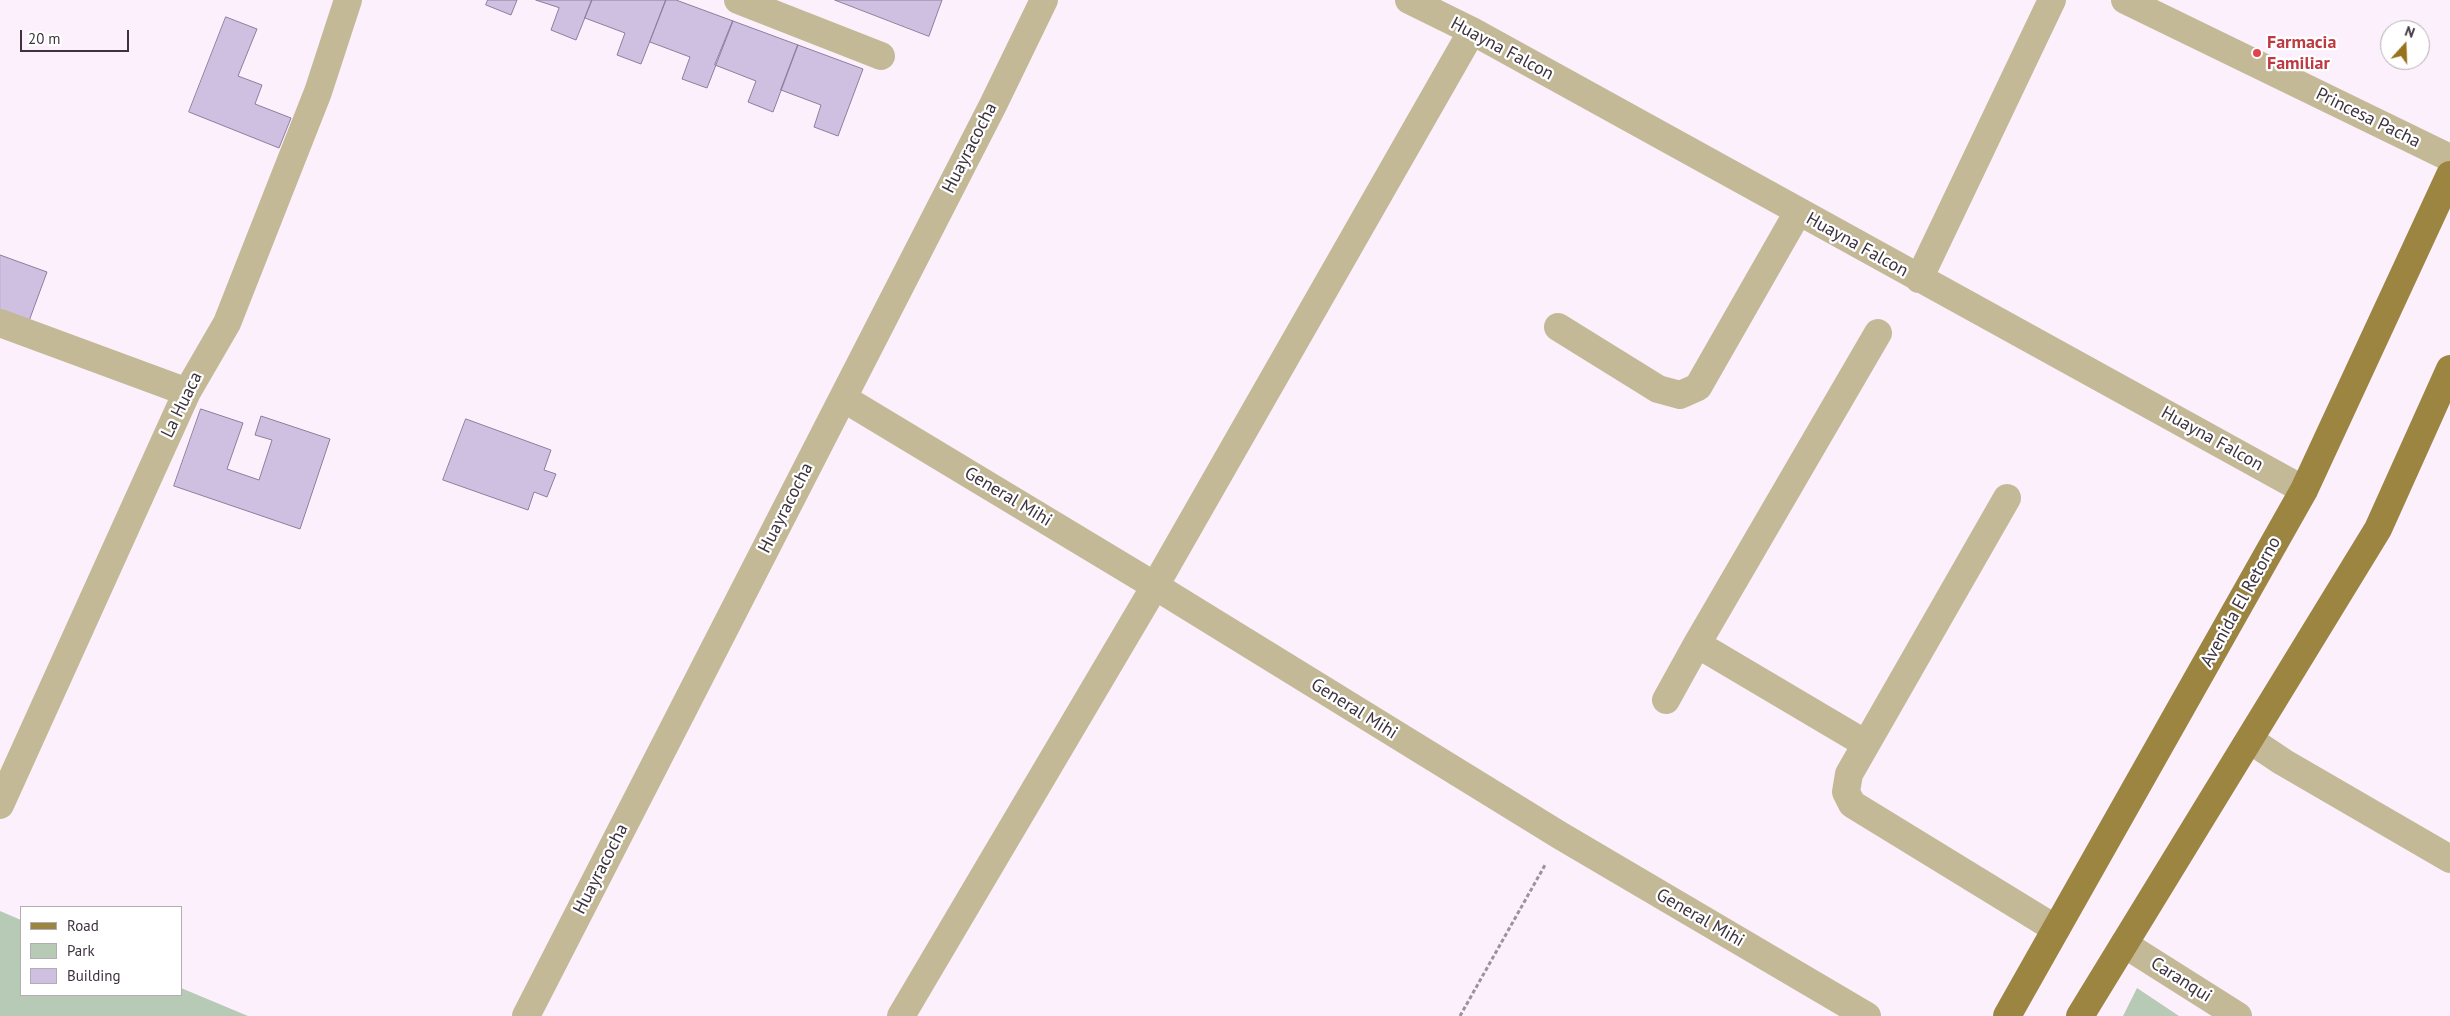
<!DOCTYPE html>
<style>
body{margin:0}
#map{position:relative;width:2450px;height:1016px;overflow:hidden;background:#fcf0fc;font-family:"PT Sans",sans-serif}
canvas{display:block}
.legend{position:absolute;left:20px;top:906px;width:162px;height:90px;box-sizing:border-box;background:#fff;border:1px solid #b1adb2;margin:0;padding:6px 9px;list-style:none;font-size:15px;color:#3d323e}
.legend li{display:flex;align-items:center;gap:10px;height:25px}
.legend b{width:25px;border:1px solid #b1adb2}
.north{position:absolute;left:2380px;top:20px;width:50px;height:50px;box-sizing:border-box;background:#fff;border:1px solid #b1adb2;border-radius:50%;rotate:20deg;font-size:14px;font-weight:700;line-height:20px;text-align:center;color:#3d323e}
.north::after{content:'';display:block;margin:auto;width:18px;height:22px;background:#97731d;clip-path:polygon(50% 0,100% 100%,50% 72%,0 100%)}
.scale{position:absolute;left:20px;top:30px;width:109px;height:22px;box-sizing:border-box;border:2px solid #3d323e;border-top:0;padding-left:6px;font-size:15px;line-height:18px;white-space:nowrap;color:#3d323e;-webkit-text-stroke:4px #fff;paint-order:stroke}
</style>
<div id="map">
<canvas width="2450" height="1016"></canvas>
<ul class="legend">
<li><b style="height:6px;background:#9b8541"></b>Road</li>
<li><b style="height:14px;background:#b7cab6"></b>Park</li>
<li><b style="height:14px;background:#cfc0e2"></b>Building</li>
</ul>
<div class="north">N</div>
<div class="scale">20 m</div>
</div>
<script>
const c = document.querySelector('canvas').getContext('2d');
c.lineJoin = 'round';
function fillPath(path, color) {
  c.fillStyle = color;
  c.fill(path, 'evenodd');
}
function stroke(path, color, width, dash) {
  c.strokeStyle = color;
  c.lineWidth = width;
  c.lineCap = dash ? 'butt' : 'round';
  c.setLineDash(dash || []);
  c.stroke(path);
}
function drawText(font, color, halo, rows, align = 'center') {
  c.font = font + ' "PT Sans",sans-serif';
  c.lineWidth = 4.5;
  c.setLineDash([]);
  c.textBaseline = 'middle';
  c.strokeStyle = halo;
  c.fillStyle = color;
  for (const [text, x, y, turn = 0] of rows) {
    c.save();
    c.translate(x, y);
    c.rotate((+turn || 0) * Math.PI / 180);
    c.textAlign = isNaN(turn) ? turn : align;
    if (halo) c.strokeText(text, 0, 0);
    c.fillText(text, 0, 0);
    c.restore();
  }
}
fillPath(new Path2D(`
 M0,911L21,920V995H181V988L248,1016H0Z
 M2137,988L2179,1016H2123Z`), '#b7cab6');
const building = new Path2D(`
 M488,0H517L511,15L486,5Z
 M536,0H592L576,40L551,30L559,8Z
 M592,0H666L641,64L617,55L625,33L585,18Z
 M666,0H676L733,21L707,88L682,79L690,57L650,42Z
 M835,0H942L929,36Z
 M226,17L257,29L238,76L262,85L255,104L291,118L279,148L189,112Z
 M733,21L798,45L773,112L748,102L756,81L715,65Z
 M798,45L863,69L838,136L814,127L821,105L781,90Z
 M0,255L47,272L29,321L0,310Z
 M201,409L243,423L227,469L259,480L272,440L255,435L261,416L330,439L300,529L174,486Z
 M466,419L551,450L544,470L556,474L547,497L534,492L528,510L443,480Z`);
fillPath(building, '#cfc0e2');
stroke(building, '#8c7e9d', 1);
stroke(new Path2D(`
 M1460,1016L1545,865`), '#9d919d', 3, [4, 2.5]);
stroke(new Path2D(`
 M738,0L881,56
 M1409,0L1472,31L2304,490
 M2125,0L2450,158
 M1919,279L2052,0
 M0,323L187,392
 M1558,327L1658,389L1680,395L1698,387L1798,212
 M843,398L1155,586L1561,836L1867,1016
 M2007,498L1849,774L1846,792L1852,804L2056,929
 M1697,644L1878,333
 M1666,700L1697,644L1866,744
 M2250,740L2283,762L2450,859
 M0,805L187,392L227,323L318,92L348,0
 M2124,944L2238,1016
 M526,1016L993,105L1044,0
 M901,1016L1155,586L1472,31`), '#c4b996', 28);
stroke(new Path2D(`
 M2007,1016L2304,490L2450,175
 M2080,1016L2378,529L2450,369`), '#9b8541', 28);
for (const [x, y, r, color] of [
 [2257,53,5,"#e0444e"]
]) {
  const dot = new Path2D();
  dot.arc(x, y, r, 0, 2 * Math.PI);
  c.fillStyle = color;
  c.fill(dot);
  stroke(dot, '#fff', 2);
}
drawText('bold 18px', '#be3a42', '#fff', [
 ["Farmacia",2267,43],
 ["Familiar",2267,64]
], 'left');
drawText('18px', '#3d323e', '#fff', [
 ["Huayna Falcon",1502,49,28],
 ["Princesa Pacha",2368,118,26],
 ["Huayracocha",970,148,-63],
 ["Huayna Falcon",1857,245,29],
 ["La Huaca",182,405,-64],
 ["Huayna Falcon",2212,439,29],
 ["General Mihi",1008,497,31],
 ["Huayracocha",786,508,-63],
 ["Avenida El Retorno",2241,602,-61],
 ["General Mihi",1354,709,32],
 ["Huayracocha",601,869,-63],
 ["General Mihi",1700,918,30],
 ["Caranqui",2181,980,32]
]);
</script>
